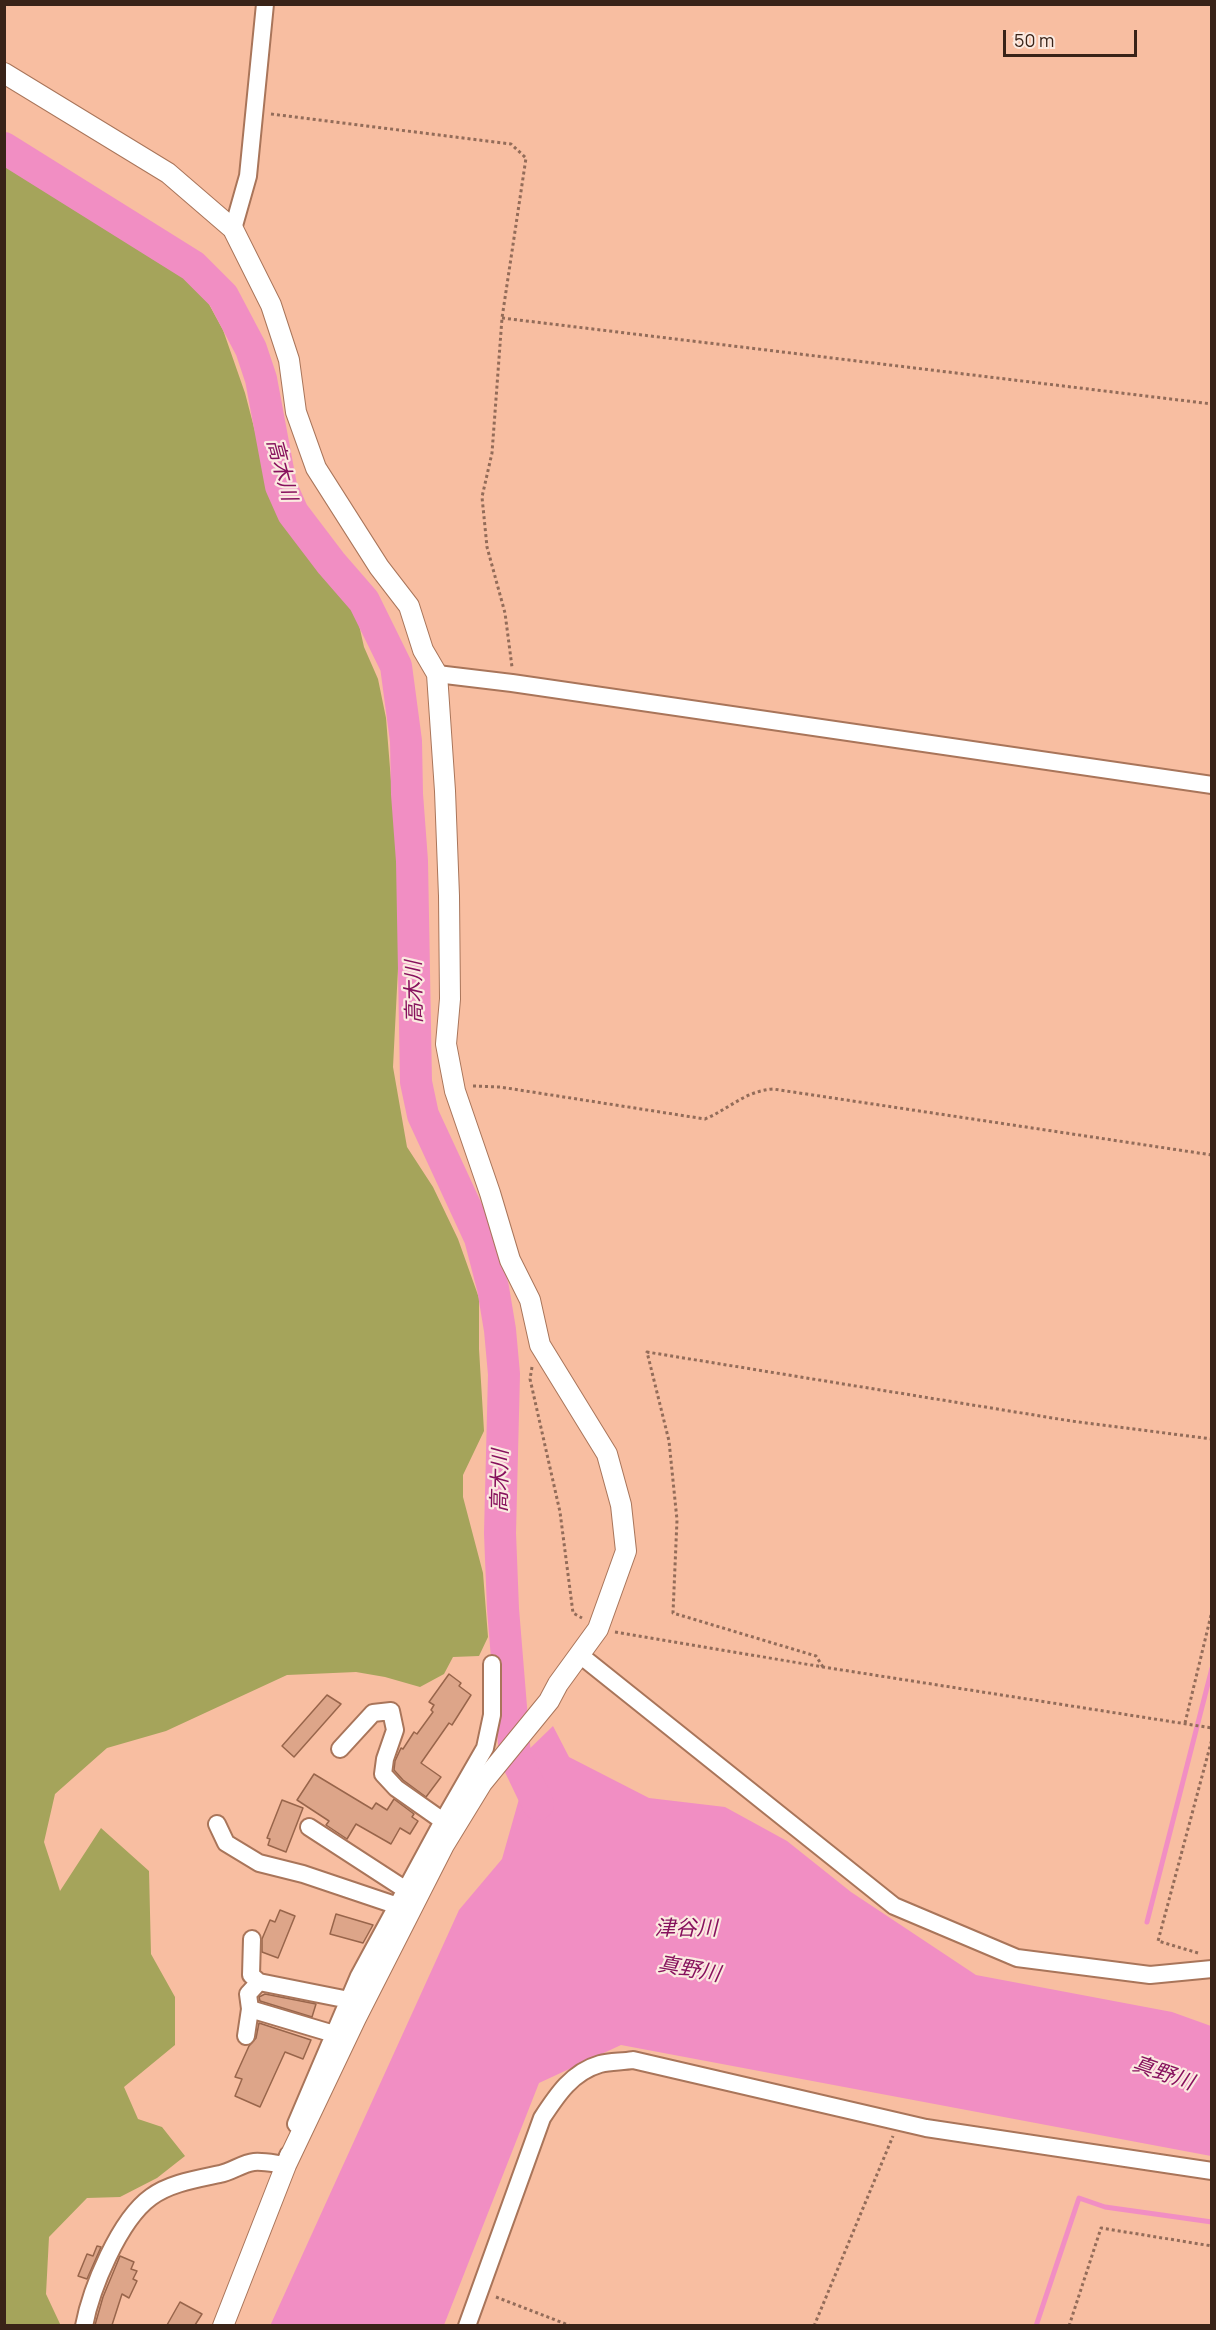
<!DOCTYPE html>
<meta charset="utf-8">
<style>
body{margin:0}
#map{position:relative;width:1216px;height:2330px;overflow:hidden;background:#f8bea1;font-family:Manrope,sans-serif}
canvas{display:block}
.frame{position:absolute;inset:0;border:6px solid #392318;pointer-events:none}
.scale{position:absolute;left:1003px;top:30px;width:134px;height:27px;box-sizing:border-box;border:3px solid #392318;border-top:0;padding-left:8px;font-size:18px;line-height:21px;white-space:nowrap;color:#392318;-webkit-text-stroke:4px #fbe9e0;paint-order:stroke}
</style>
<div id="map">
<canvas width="1216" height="2330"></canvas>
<div class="frame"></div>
<div class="scale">50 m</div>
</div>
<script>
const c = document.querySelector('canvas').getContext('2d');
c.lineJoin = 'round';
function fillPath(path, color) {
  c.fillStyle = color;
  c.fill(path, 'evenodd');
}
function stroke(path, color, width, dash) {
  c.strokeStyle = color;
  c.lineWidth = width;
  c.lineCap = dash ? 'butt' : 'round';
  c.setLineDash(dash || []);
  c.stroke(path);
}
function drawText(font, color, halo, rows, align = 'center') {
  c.font = font + ' Manrope,"Noto Sans JP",sans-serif';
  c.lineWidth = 4.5;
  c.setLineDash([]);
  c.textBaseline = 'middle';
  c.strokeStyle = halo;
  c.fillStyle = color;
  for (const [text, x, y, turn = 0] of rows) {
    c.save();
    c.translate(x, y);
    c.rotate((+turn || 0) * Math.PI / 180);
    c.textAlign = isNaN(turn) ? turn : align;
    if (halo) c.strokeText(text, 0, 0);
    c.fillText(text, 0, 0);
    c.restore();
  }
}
fillPath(new Path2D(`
 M4,161L88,217L174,269L204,295L223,330L245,393L263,462L289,529L329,584L357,616L364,647L378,679L386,718L400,894L399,949L393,1067L407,1147L433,1187L458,1239L479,1298V1349L484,1431L463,1475V1497L483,1573L488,1637L479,1656L453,1657L444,1674L420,1687L385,1677L356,1672L287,1675L166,1731L107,1748L55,1794L44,1842L60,1891L101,1828L149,1871L151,1954L175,1997V2045L124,2087L138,2119L162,2127L185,2156L157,2178L120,2197L87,2198L49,2237L46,2294L61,2326L4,2325Z`), '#a5a45b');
fillPath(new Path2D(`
 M553,1726L569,1757L649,1798L725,1807L787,1841L851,1892L976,1975L1172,2012L1211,2026V2156L621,2045L539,2083L444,2325L270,2326L459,1910L502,1859L519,1799L520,1758Z`), '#f18ec3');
stroke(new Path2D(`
 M1147,1922L1212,1668
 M1036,2326L1079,2198L1105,2207L1212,2222`), '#f18ec3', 5);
stroke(new Path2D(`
 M4,148L193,266L223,296L251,349L261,379L281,486L293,513L331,563L364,601L396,666L406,741L407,794L412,861L416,1082L423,1115L480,1238L493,1288L500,1330L504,1374L500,1533L503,1609L515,1756L538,1804`), '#f18ec3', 32);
const building = new Path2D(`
 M449,1674L461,1683L459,1686L471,1695L452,1725L449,1723L421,1763L441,1777L426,1797L403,1780L394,1770L395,1761L401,1748L403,1749L414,1732L417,1734L433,1712L431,1710L434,1705L429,1702Z
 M327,1695L341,1704L294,1757L282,1746Z
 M314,1774L372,1809L376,1803L387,1810L394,1799L414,1814L412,1817L418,1821L410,1834L400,1828L391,1844L356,1824L347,1839L326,1825L329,1821L297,1800Z
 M282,1800L303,1808L286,1852L268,1845L270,1839L267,1838Z
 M280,1910L295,1916L278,1958L262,1952V1939L270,1920L275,1922Z
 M336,1914L373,1925L363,1943L330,1934Z
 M265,1994L316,2004L312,2017L260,2001L259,1997Z
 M259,2023L311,2040L303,2059L285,2052L260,2107L235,2096L242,2079L235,2077L249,2046L256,2038Z
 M97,2246L101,2247L87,2279L78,2276L87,2254L93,2256Z
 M120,2256L134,2262L131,2269L137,2271L133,2279L137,2281L129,2298L122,2294L112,2325H95L103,2297Z
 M180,2302L202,2314L195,2325H167Z`);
fillPath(building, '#dda589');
stroke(building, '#98654b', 1.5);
const minor = new Path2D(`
 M233,229L248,176L265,4
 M437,674L512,683L1212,785
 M580,1655L894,1906L1017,1958L1150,1975L1212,1969
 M340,1749L373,1713L391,1711L395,1730L385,1759L383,1774L396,1788L443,1821
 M217,1824L226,1843L259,1863L303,1874L398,1906
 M309,1827L406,1890
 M252,1939L251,1975L259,1982L349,2000
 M250,2009L248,1994L259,1982
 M246,2036L250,2009L334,2034
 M296,2124L359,1976L443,1821L485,1748L492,1715V1664
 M84,2326C91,2289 119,2220 151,2197C170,2183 197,2179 220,2174C231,2172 243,2163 254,2162C264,2161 276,2164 286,2165L288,2155
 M467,2326L542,2118C557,2095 572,2072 600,2064C610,2061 622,2062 633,2060L926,2128L1212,2171`);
const tertiary = new Path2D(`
 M4,73L168,173L233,229L271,305L289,360L296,412L316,468L379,567L409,606L423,650L437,674L445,791L449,896L450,999L446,1044L455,1091L490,1193L510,1260L530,1300L540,1345L607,1454L621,1505L626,1551L598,1629L558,1684L549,1701L482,1783L444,1845L356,2018L286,2165L223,2326`);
stroke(minor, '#a9755a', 20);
stroke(tertiary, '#a9755a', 22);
stroke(new Path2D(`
 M271,114L511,144L526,158L502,318L492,453L482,497L487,547L505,613L512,667
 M502,318L1212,404
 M473,1086L500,1087L705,1119C729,1109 745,1091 773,1089L1212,1155
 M532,1367L530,1379L560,1512L573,1613L582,1618
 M615,1632L823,1667L1212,1728
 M823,1667L816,1656L673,1613L677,1520L669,1441L647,1352L1071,1421L1212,1439
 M1185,1723L1212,1611
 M1198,1953L1158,1941L1212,1739
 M496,2297L571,2326
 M814,2326L893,2136
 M1069,2326L1101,2228L1212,2246`), '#936c59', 3, [3, 3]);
stroke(minor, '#fff', 16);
stroke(tertiary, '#fff', 20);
drawText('italic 21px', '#87115d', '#fbe9e0', [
 ["高木川",281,470,75],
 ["高木川",415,992,-91],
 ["高木川",501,1481,-89],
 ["津谷川",686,1929],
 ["真野川",689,1970,10],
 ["真野川",1163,2074,19]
]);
</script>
